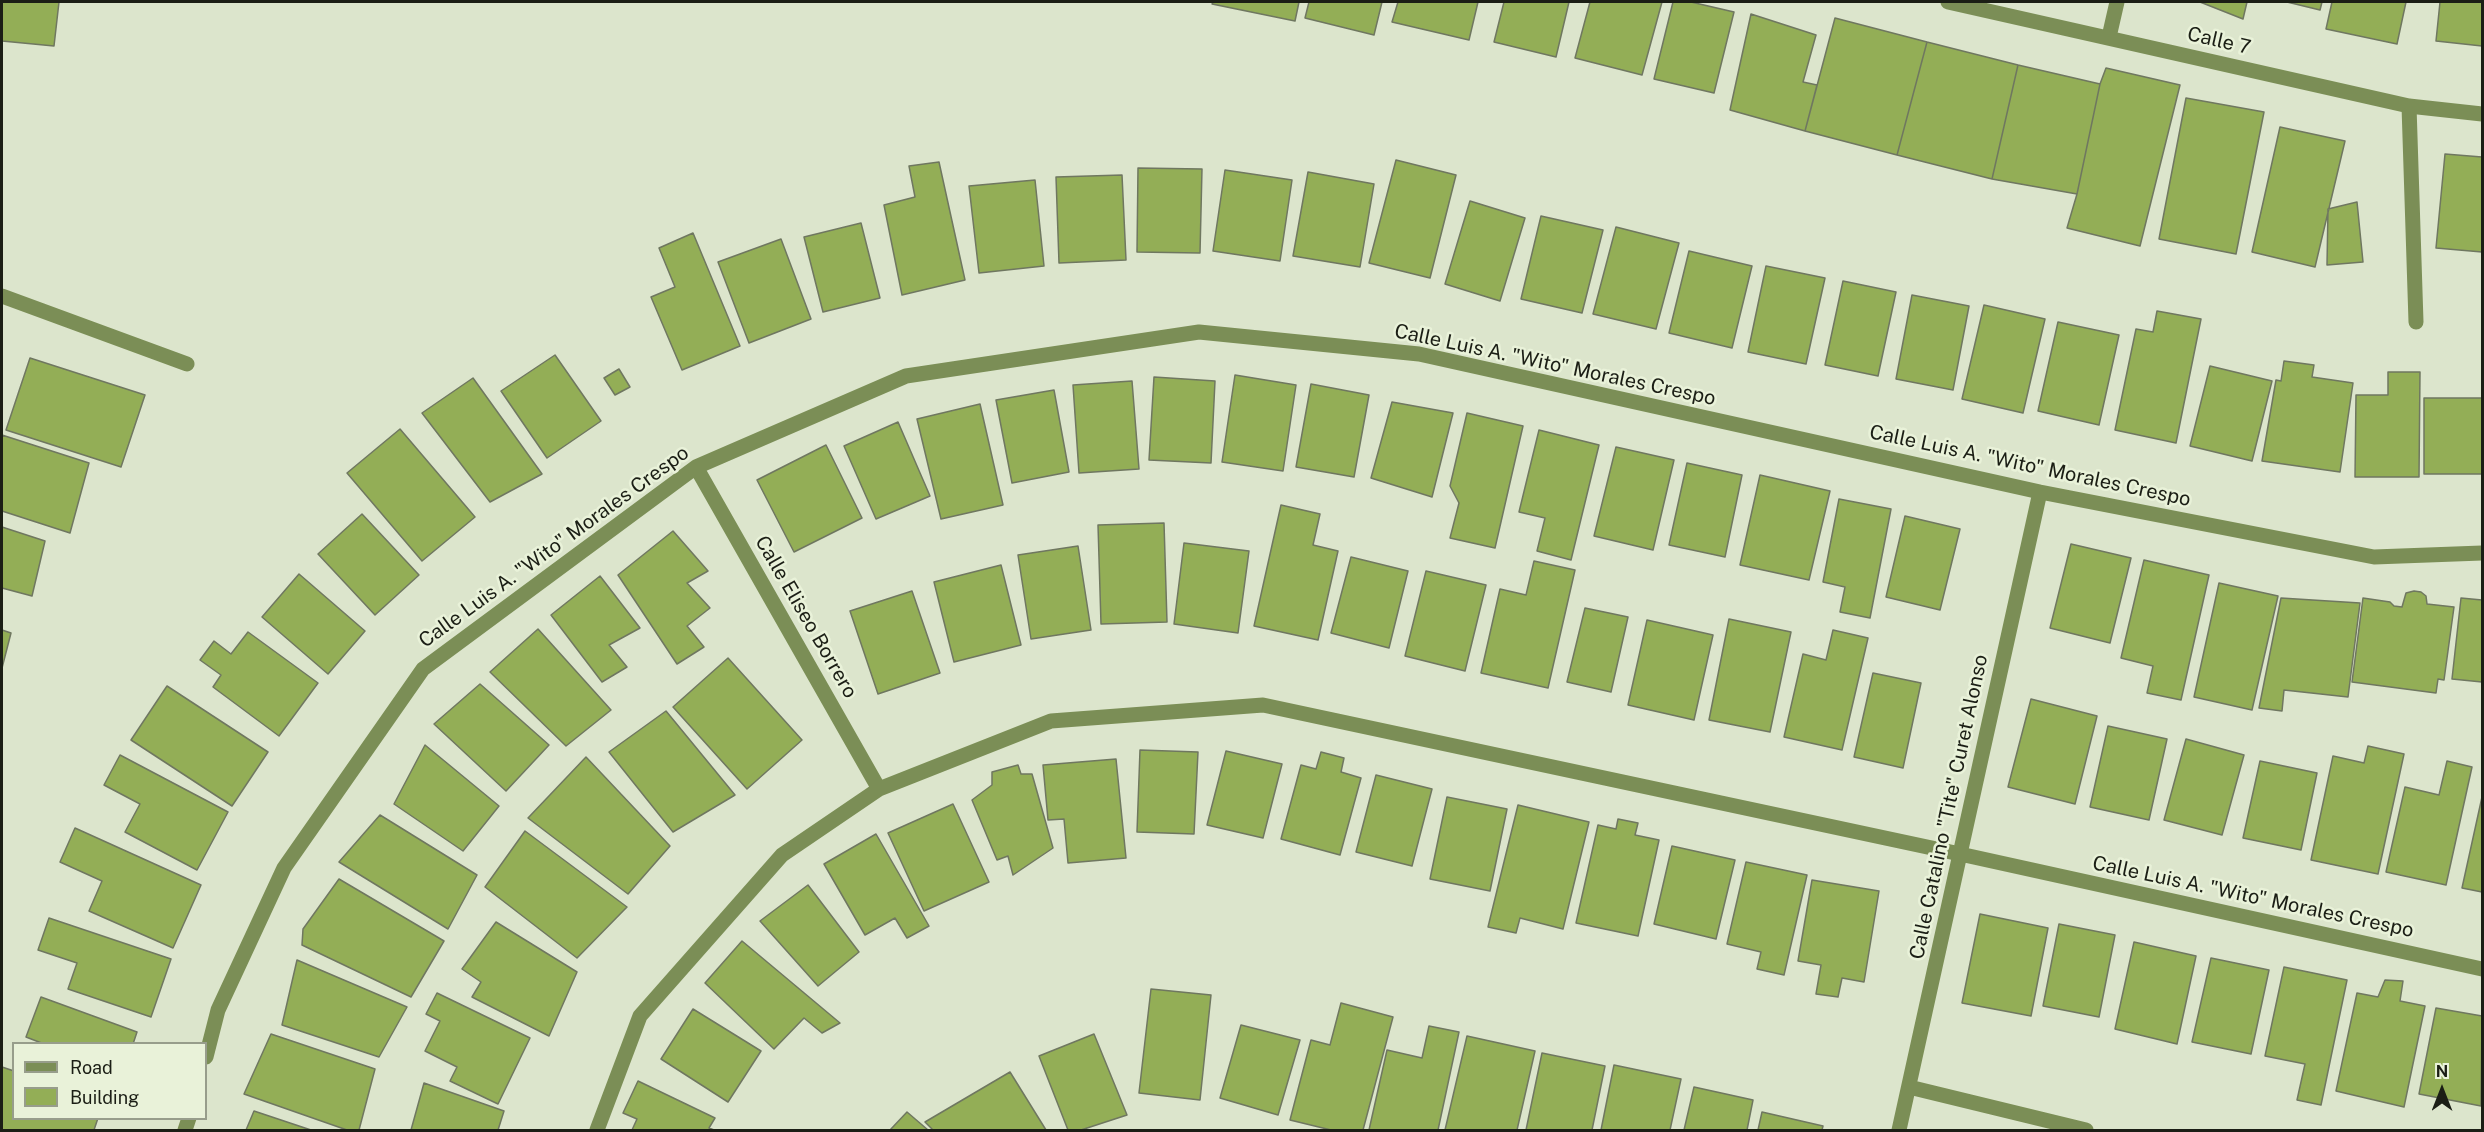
<!DOCTYPE html>
<style>
body{margin:0}
#map{position:relative;width:2484px;height:1132px;overflow:hidden;background:#dce5cc;font-family:"Public Sans",sans-serif}
canvas{display:block}
.frame{position:absolute;inset:0;border:3px solid #1b1e15;pointer-events:none}
.legend{position:absolute;left:12px;top:1042px;width:195px;height:78px;box-sizing:border-box;background:#e9f2d9;border:2px solid #979d8b;margin:0;padding:8px 10px;list-style:none;font-size:18px;color:#1b1e15}
.legend li{display:flex;align-items:center;gap:12px;height:30px}
.legend b{width:30px;border:2px solid #979d8b}
.north{position:absolute;left:2412px;top:1060px;width:60px;height:60px;-webkit-text-stroke:4px #e9f2d9;paint-order:stroke;rotate:0deg;font-size:16px;font-weight:700;line-height:24px;text-align:center;color:#1b1e15}
.north::after{content:'';display:block;margin:auto;width:21px;height:27px;background:#1b1e15;clip-path:polygon(50% 0,100% 100%,50% 72%,0 100%)}
</style>
<div id="map">
<canvas width="2484" height="1132"></canvas>
<div class="frame"></div>
<ul class="legend">
<li><b style="height:8px;background:#7b8e56"></b>Road</li>
<li><b style="height:16px;background:#93ae56"></b>Building</li>
</ul>
<div class="north">N</div>
</div>
<script>
const c = document.querySelector('canvas').getContext('2d');
c.lineJoin = 'round';
function fillPath(path, color) {
  c.fillStyle = color;
  c.fill(path, 'evenodd');
}
function stroke(path, color, width, dash) {
  c.strokeStyle = color;
  c.lineWidth = width;
  c.lineCap = dash ? 'butt' : 'round';
  c.setLineDash(dash || []);
  c.stroke(path);
}
function drawText(font, color, halo, rows, align = 'center') {
  c.font = font + ' "Public Sans",sans-serif';
  c.lineWidth = 5;
  c.setLineDash([]);
  c.textBaseline = 'middle';
  c.strokeStyle = halo;
  c.fillStyle = color;
  for (const [text, x, y, turn = 0] of rows) {
    c.save();
    c.translate(x, y);
    c.rotate((+turn || 0) * Math.PI / 180);
    c.textAlign = isNaN(turn) ? turn : align;
    if (halo) c.strokeText(text, 0, 0);
    c.fillText(text, 0, 0);
    c.restore();
  }
}
const building = new Path2D(`
 M2,2H59L54,46L2,41Z
 M1213,2H1299L1295,21L1212,4Z
 M1309,2H1382L1374,35L1305,18Z
 M1398,2H1478L1469,40L1392,22Z
 M1504,2H1569L1556,57L1494,42Z
 M1590,2H1662L1642,75L1575,58Z
 M1673,2H1691L1734,12L1714,93L1654,79Z
 M2200,2H2247L2243,19Z
 M2287,2H2322L2320,10Z
 M2332,2H2406L2397,44L2326,29Z
 M2440,2H2482V46L2436,41Z
 M1751,14L1816,35L1803,82L1817,85L1805,131L1730,110Z
 M1835,18L1927,42L1897,155L1805,131Z
 M1927,42L2018,65L1992,179L1897,155Z
 M2018,65L2100,84L2077,194L1992,179Z
 M2106,68L2180,85L2140,246L2067,228L2077,194L2100,84Z
 M2186,98L2264,112L2236,254L2159,239Z
 M2280,127L2345,141L2315,267L2252,252Z
 M2445,154L2482,157V252L2436,248Z
 M1396,160L1456,175L1430,278L1369,263Z
 M939,162L965,280L902,295L884,205L915,197L909,166Z
 M1138,168L1202,169L1200,253L1137,252Z
 M1225,170L1292,180L1280,261L1213,251Z
 M1308,172L1374,184L1360,267L1293,256Z
 M1122,175L1126,260L1059,263L1056,177Z
 M1035,180L1044,266L979,273L969,186Z
 M1470,201L1525,218L1500,301L1445,284Z
 M2357,202L2363,262L2327,265L2328,209Z
 M1541,216L1603,230L1582,313L1521,299Z
 M861,223L880,298L823,312L804,237Z
 M1616,227L1679,243L1656,329L1593,314Z
 M693,233L740,346L682,370L651,297L675,287L659,248Z
 M781,239L811,319L749,343L718,262Z
 M1689,251L1752,266L1732,348L1669,333Z
 M1766,266L1825,278L1806,364L1748,352Z
 M1843,281L1896,292L1878,376L1825,365Z
 M1912,295L1969,306L1953,390L1896,379Z
 M1984,305L2045,319L2023,413L1962,399Z
 M2157,311L2201,319L2176,443L2115,430L2136,329L2153,332Z
 M2058,322L2119,335L2099,425L2038,411Z
 M555,355L601,421L547,458L501,391Z
 M30,358L145,395L121,467L6,430Z
 M2284,361L2314,365L2312,377L2353,383L2340,472L2262,461L2276,380L2281,381Z
 M2210,366L2272,381L2252,461L2190,446Z
 M619,369L630,387L615,395L604,378Z
 M2388,372H2420L2419,477H2355L2356,395H2388Z
 M1235,375L1296,385L1283,471L1222,462Z
 M1154,377L1215,381L1211,463L1149,460Z
 M473,378L542,474L490,502L422,413Z
 M1132,381L1139,469L1079,473L1073,385Z
 M1311,384L1369,395L1354,477L1296,467Z
 M1054,390L1069,472L1012,483L996,400Z
 M2424,398H2482V474H2424Z
 M1392,402L1453,413L1432,497L1371,478Z
 M980,404L1003,505L941,519L917,419Z
 M1467,413L1523,426L1495,548L1450,538L1459,503L1450,486Z
 M898,422L930,496L876,519L844,446Z
 M400,429L475,517L422,561L347,473Z
 M1539,430L1599,445L1571,560L1537,551L1545,518L1519,512Z
 M2,435L89,463L70,533L2,511Z
 M826,445L862,518L794,552L757,480Z
 M1616,447L1674,460L1653,550L1594,536Z
 M1687,463L1742,475L1725,557L1669,545Z
 M1760,475L1830,491L1809,580L1740,565Z
 M1839,499L1891,509L1870,618L1840,612L1845,587L1823,582Z
 M1281,505L1320,514L1313,545L1338,551L1318,640L1254,626Z
 M362,514L419,575L375,615L318,554Z
 M1905,516L1960,529L1940,610L1886,597Z
 M1164,523L1167,622L1101,624L1098,525Z
 M2,527L45,541L32,596L2,588Z
 M673,531L708,571L687,583L710,608L687,626L704,647L677,664L618,575Z
 M1184,543L1249,551L1238,633L1174,624Z
 M2071,544L2131,558L2110,643L2050,628Z
 M1078,546L1091,630L1031,639L1018,555Z
 M1351,557L1408,571L1389,648L1331,633Z
 M2144,560L2209,575L2181,700L2147,693L2153,666L2121,658Z
 M1534,561L1575,570L1548,688L1481,673L1500,589L1526,595Z
 M1001,565L1021,645L954,662L934,582Z
 M1426,571L1486,585L1465,671L1405,656Z
 M299,574L365,631L328,674L262,617Z
 M600,576L640,628L609,645L627,667L602,682L551,615Z
 M2219,583L2278,596L2252,710L2194,697Z
 M912,591L940,673L878,694L850,611Z
 M2414,591L2421,592L2426,596L2427,604L2454,607L2444,680L2438,679L2436,693L2352,682L2363,598L2390,602L2394,606L2402,607L2406,593Z
 M2281,598L2360,603L2348,697L2284,690L2282,711L2259,708Z
 M2461,598L2482,600V682L2452,679Z
 M1585,608L1628,617L1611,692L1567,682Z
 M1729,619L1791,632L1770,732L1709,720Z
 M1647,620L1713,635L1694,720L1628,705Z
 M538,629L611,710L566,746L490,672Z
 M2,630L11,633L2,668Z
 M1833,630L1868,638L1842,750L1784,737L1803,654L1826,660Z
 M248,632L318,683L279,736L213,687L221,675L200,660L214,641L231,654Z
 M728,658L802,740L747,789L673,707Z
 M1873,673L1921,683L1903,768L1854,757Z
 M480,684L549,745L506,791L434,724Z
 M167,686L268,752L232,806L131,740Z
 M2031,699L2097,716L2075,804L2008,787Z
 M666,711L735,795L673,832L609,752Z
 M2108,726L2167,739L2149,820L2090,807Z
 M2186,739L2244,755L2222,835L2164,820Z
 M425,745L499,806L463,851L394,804Z
 M2368,746L2404,754L2378,874L2311,860L2333,756L2364,763Z
 M1140,750L1198,752L1194,834L1137,832Z
 M1226,751L1282,764L1263,838L1207,825Z
 M1321,752L1344,758L1341,772L1361,778L1340,855L1281,839L1301,765L1316,769Z
 M120,755L228,812L197,870L125,832L140,804L104,785Z
 M586,757L670,846L628,894L528,818Z
 M1116,759L1126,858L1068,863L1064,819L1048,820L1043,765Z
 M2260,761L2317,773L2301,850L2243,838Z
 M2447,761L2472,767L2446,885L2386,872L2405,787L2439,795Z
 M1018,765L1021,774H1032L1053,848L1013,875L1008,856L997,860L972,800L992,785V772Z
 M1376,775L1432,789L1412,866L1356,852Z
 M1447,797L1507,809L1490,891L1430,879Z
 M2482,797V892L2462,888Z
 M953,804L989,882L924,911L888,833Z
 M1518,805L1589,822L1563,929L1520,918L1516,933L1488,927Z
 M380,815L477,875L448,929L339,862Z
 M1618,819L1638,823L1635,835L1659,840L1638,936L1576,923L1598,825L1616,829Z
 M75,828L201,885L173,948L89,911L102,881L60,862Z
 M525,831L627,907L577,958L485,887Z
 M876,834L929,926L907,938L895,918L865,935L824,864Z
 M1672,846L1735,860L1716,939L1654,924Z
 M1746,862L1807,875L1784,975L1757,969L1761,952L1727,944Z
 M339,879L444,941L411,997L302,945L303,929Z
 M1812,880L1879,891L1864,982L1842,978L1838,997L1816,994L1821,965L1798,961Z
 M808,885L859,952L818,986L760,921Z
 M1980,914L2048,928L2031,1016L1962,1003Z
 M49,918L171,959L151,1017L68,989L77,963L38,950Z
 M496,922L577,972L549,1036L472,997L481,982L462,969Z
 M2059,924L2115,935L2099,1017L2043,1006Z
 M742,941L840,1023L822,1033L804,1018L774,1049L705,983Z
 M2134,942L2196,956L2177,1044L2115,1029Z
 M2211,958L2269,970L2251,1054L2192,1042Z
 M297,960L407,1007L379,1057L282,1025Z
 M2284,967L2347,980L2321,1105L2297,1100L2305,1064L2265,1056Z
 M2385,980L2403,981L2400,1001L2425,1006L2404,1107L2336,1091L2357,993L2378,997Z
 M1151,989L1211,995L1200,1100L1139,1093Z
 M437,993L530,1038L498,1104L450,1081L457,1067L425,1051L440,1021L426,1014Z
 M41,997L137,1032L133,1044H44L26,1037Z
 M1341,1003L1393,1017L1363,1130H1331L1290,1120L1311,1040L1330,1045Z
 M2436,1008L2482,1016L2481,1106L2419,1094Z
 M693,1009L761,1051L728,1102L661,1059Z
 M1241,1025L1300,1040L1278,1115L1220,1098Z
 M1429,1026L1459,1032L1438,1130H1369L1387,1050L1422,1058Z
 M271,1034L375,1069L359,1130H347L244,1094Z
 M1094,1034L1127,1115L1081,1130H1068L1039,1056Z
 M1467,1036L1535,1051L1517,1130H1445Z
 M1542,1053L1605,1066L1592,1130H1526Z
 M1614,1065L1681,1079L1670,1130H1601Z
 M2,1067L14,1071V1118H98L94,1130H2Z
 M1010,1072L1046,1130H933L925,1122Z
 M638,1081L715,1118L709,1128L714,1130H632L637,1119L623,1113Z
 M424,1083L504,1111L498,1130H411Z
 M1694,1087L1753,1100L1747,1130H1684Z
 M254,1111L311,1130H246Z
 M907,1112L928,1130H890Z
 M1762,1112L1823,1126L1822,1130H1758Z`);
fillPath(building, '#93ae56');
stroke(building, '#6f7760', 1.5);
stroke(new Path2D(`
 M1948,2L2409,106L2482,114
 M2109,37L2117,2
 M2409,106L2416,322
 M2,296L187,364
 M696,467L879,789
 M206,1057L218,1010L284,868L423,669L696,467L906,376L1199,332L1419,354L2040,492L2374,557L2482,553
 M1909,1087L2086,1130
 M185,1130L189,1118
 M597,1130L640,1016L782,855L879,789L1051,721L1263,705L1960,854L2482,969
 M1899,1130L2040,492`), '#7b8e56', 15);
drawText('20px', '#1b1e15', '#e9f2d9', [
 ["Calle 7",2219,41,13],
 ["Calle Luis A. \"Wito\" Morales Crespo",1555,365,12],
 ["Calle Luis A. \"Wito\" Morales Crespo",2030,466,12],
 ["Calle Luis A. \"Wito\" Morales Crespo",554,547,-36],
 ["Calle Eliseo Borrero",806,617,60],
 ["Calle Catalino \"Tite\" Curet Alonso",1949,807,-78],
 ["Calle Luis A. \"Wito\" Morales Crespo",2253,897,12]
]);
</script>
